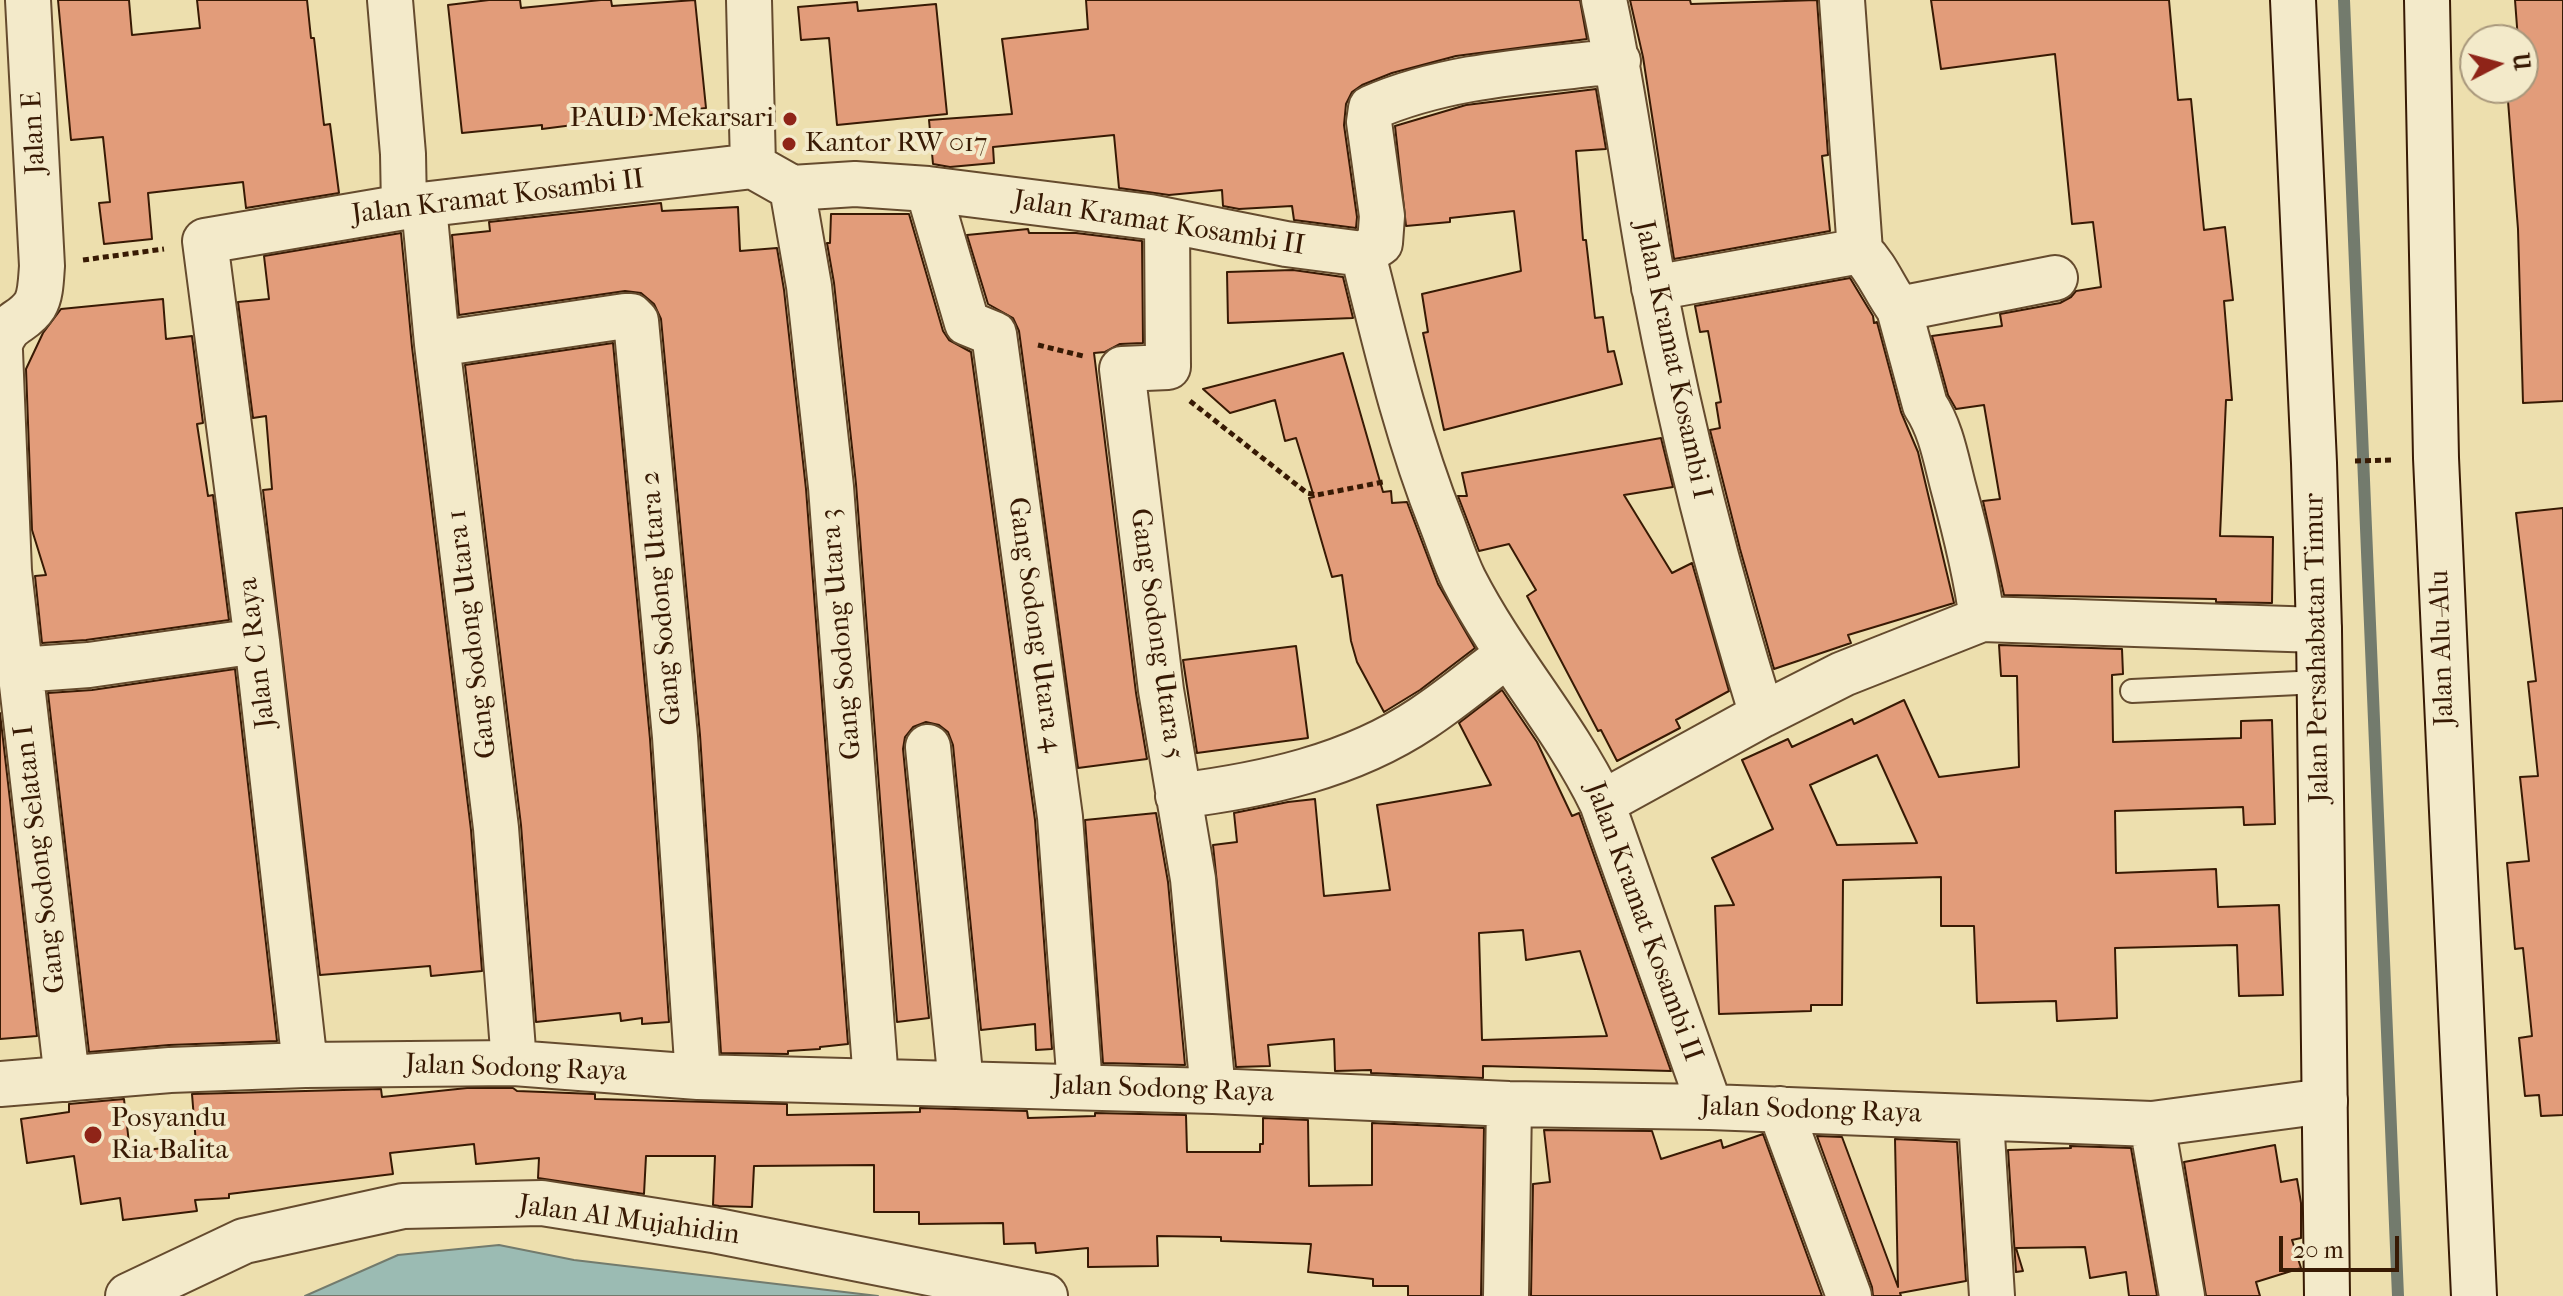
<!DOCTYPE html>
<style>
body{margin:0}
#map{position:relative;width:2563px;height:1296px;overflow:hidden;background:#eddfae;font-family:"IM FELL French Canon",serif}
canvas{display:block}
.north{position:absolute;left:2459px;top:24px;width:80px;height:80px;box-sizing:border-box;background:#f3eaca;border:2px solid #a8977b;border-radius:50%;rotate:84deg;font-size:22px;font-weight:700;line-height:32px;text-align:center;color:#381a04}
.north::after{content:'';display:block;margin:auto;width:28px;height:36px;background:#8f2418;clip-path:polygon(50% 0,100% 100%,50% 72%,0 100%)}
.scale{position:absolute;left:2279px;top:1236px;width:120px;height:36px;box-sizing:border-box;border:4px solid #381a04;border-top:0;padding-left:10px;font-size:24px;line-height:28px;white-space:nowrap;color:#381a04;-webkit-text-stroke:6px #f3eaca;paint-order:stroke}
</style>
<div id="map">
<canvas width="2563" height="1296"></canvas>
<div class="north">U</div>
<div class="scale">20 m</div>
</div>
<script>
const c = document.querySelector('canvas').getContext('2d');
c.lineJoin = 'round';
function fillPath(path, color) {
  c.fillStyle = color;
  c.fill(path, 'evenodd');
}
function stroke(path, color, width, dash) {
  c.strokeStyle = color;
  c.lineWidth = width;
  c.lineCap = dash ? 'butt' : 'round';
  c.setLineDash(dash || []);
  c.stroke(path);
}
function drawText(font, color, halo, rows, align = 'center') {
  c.font = font + ' "IM FELL French Canon",serif';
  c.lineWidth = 8;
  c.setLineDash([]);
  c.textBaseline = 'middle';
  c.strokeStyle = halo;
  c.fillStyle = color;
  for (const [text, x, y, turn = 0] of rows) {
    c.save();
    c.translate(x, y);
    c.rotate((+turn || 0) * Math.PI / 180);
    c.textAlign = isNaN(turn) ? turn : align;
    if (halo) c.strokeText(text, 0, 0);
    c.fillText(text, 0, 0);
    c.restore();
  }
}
const water = new Path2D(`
 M499,1245L574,1260L878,1296H305L398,1255Z`);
fillPath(water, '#9bbbb3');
stroke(water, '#737b6d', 2);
stroke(new Path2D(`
 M2344,0L2398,1296`), '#737b6d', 12);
const building = new Path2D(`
 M58,0H129L132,35L200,28L197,0H307L311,38H314L324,125L330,124L339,193L246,208L243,182L148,193L152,239L104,244L99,203L110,202L103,137L71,140Z
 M489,0H520L521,8L601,0H611L612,6L695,0L706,108L542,129V125L462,133L448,5Z
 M1086,0H1580L1587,39L1456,56L1392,73L1362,85L1352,92L1346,104L1344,125L1357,217L1356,228L1294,220L1292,206L1239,209L1223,206L1222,190L1169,195L1119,188L1114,135L993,147L994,163L950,167L933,164L929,120L1012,114L1002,39L1088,29Z
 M1630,0H1690L1691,4L1817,0L1828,155L1822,156L1830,231L1674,259L1643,57Z
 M1931,0H2169L2178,100L2191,99L2204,230L2225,227L2233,300L2224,301L2232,400H2226L2220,536L2273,537L2272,603L2216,602V599L2004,595L1983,501L2000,499L1984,405L1956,409L1948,395L1932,336L2002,326L2000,314L2060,303L2071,297L2076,291L2101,287L2093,222L2072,224L2055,54L1941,69Z
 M2515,0H2563V401L2523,403L2518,229L2507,88H2523V40H2518Z
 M857,2L858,11L936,4L947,114L837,125L829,38L801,40L798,7Z
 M1596,89L1606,149L1576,151L1583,240H1586L1595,318L1603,317L1608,352L1614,351L1622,384L1444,430L1423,333L1428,332L1422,294L1521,271L1514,211L1450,218V222L1406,226L1395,126L1466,105Z
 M661,203L662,211L738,207L740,251L777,248L784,290L806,489L848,1044L820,1047V1049L788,1051V1054L721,1053L700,735L661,319L654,304L641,293L625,291L459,315L452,235L490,231L489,222Z
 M831,214H909L943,331L949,340L971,352L1035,820L1052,1049L1036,1050L1035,1024L981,1030L953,745L948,732L939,725L926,722L913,727L905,737L903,749L929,1018L897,1022L856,484L834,283L827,243H830Z
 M1028,229L1029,233H1076L1142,241L1143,343L1120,344L1105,352L1094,353L1136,693L1147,759L1078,768L1019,331L1013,318L988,304L967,235Z
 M401,233L412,347L471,830L482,971L431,976L430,966L320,975L263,490L272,489L266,416L253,418L238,302L269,299L264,256Z
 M1293,270L1343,277L1353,318L1228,323L1227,272Z
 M1850,278L1873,316L1874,323L1877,322L1901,412L1918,452L1954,603L1848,635L1851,643L1774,669L1740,549L1710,430L1720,428L1716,403L1721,402L1708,331L1700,332L1695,306Z
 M163,299L166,339L192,336L203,423L197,424L208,496L213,495L229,620L86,640L42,643L35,576L46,575L32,530L26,369L43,333L61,309Z
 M613,343L650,739L669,1022L642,1024V1018L621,1021L620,1013L536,1022L521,825L465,365Z
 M1343,353L1383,492L1391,491L1392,503L1407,502L1438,584L1475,648L1420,690L1384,712L1357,662L1351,641L1342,575L1332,577L1309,498L1314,497L1296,438L1285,441L1275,400L1230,413L1203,389Z
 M1661,438L1673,487L1624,495L1672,573L1692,563L1729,691L1676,720L1680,728L1617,761L1601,730L1598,731L1527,596L1536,590L1509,544L1479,551L1458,496H1467L1462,473Z
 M2563,508V1115L2541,1116L2539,1095L2525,1096L2519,1038L2532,1036L2523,948L2515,949L2507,863L2529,861L2520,777L2538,776L2528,682L2536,681L2516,513Z
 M1999,645L2122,649L2123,674L2112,675L2113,742L2241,738V721L2272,720L2275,824L2244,825L2243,807L2115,811L2116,873L2216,869L2218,907L2279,905L2283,995L2239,996L2237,945L2115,948L2117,1018L2057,1021L2056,1001L1977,1003L1974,926H1941V877L1843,880L1842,1005H1811V1011L1719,1014L1715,906L1734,905L1712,858L1773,829L1742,760L1788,739L1792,747L1852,719L1854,724L1904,700L1939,777L2019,767L2017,676H2001ZM1877,755L1917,843L1837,845L1810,785Z
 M1296,646L1308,738L1197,753L1183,660Z
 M235,669L277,1041L169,1045L89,1052L48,693L92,690Z
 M1502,690L1537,742L1572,816L1579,813L1671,1071L1483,1066V1078L1371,1073V1070L1335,1071L1334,1039L1268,1045L1270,1066L1236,1067L1213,845L1237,842L1234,813L1288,802L1315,799L1324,896L1390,890L1377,805L1491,785L1459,723ZM1523,930L1526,960L1580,951L1607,1036L1482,1040L1479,933Z
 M0,713L37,1036L0,1039Z
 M1156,813L1168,882L1185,1065L1103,1063L1085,820Z
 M467,1088H513L517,1091L595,1094V1099L787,1104V1115L920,1112V1108L1027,1111L1028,1118L1095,1116V1113L1186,1115L1187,1152H1260V1144H1263V1118L1308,1120L1309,1186L1372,1185V1123L1484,1128L1481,1296H1408V1286H1373V1279L1308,1272L1311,1244L1221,1241V1237L1157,1236L1158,1266L1088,1267V1248L1036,1253L1035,1243L1004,1244L1003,1223L919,1224V1212H874V1165L754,1166L752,1207L719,1206L713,1205L715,1156H646L644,1194L538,1178L539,1158L476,1164L474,1144L390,1153L393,1174L229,1194V1198L195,1200L197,1211L123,1220L120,1198L81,1204L74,1156L27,1163L21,1119L69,1112V1104L124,1099L130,1152L196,1144L192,1094L381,1089L382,1097Z
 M1544,1130L1652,1131L1661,1159L1721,1140L1723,1148L1763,1134L1822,1296H1531L1533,1184L1550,1182Z
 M1817,1136L1842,1137L1898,1287L1895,1139L1957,1142L1966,1281L1900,1293L1901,1296H1873L1872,1287Z
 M2275,1145L2281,1182L2297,1179L2301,1203V1238L2292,1240L2301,1268L2256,1282L2260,1296H2206L2184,1162Z
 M2070,1146L2131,1148L2157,1296H2129L2126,1272L2090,1278L2085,1247L2016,1248L2023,1271L2016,1272L2008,1150L2071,1148Z`);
fillPath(building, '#e29c7a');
stroke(building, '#381a04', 2);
const lane = new Path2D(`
 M2132,691L2319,682`);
const street = new Path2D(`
 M390,0L403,154L404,207
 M749,0L753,166
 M1604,0C1625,95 1636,191 1654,286C1682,431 1718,574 1762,715
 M1842,0L1860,251
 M792,188L809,286L831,487L876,1081
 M928,189L967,323L994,334L1060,817L1080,1087
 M424,206L437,344L496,828L514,1063
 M1167,221L1168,367L1122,369L1161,690L1193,879L1213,1091
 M1363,254L1380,243L1382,216L1369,122L1371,108C1449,74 1534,71 1618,61
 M1654,288L1860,251C1878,269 1884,289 1899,309L2055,278
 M1899,309L1925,405C1941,429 1946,459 1953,486C1965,530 1976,573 1982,619
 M437,344L625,316H631L636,321L675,737L698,1077
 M0,345C7,320 23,324 35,305C41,295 41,278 42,266L28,0
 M0,351L9,571L67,1079
 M19,670L89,665L257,641
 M928,747L961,1084
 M1178,796C1263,785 1350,767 1423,718C1452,699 1479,676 1507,655
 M1602,803L1762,715L1843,674L1982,619L2319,630
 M305,1065L257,641L205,241L404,207L753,166L792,188L855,184L928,189L1150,217L1286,244L1363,254C1386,346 1407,436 1442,524C1449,542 1455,562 1464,580C1505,660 1563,723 1602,803L1710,1107
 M0,1084L170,1070L305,1065L514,1063L698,1077L1213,1091L1509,1104L1710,1107L2152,1124L2325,1101
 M1780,1109L1849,1296
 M1981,1119L1992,1296
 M2152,1124L2182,1296
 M128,1296L244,1241L403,1206L542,1203L713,1230L1045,1296
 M1506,1296L1509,1104`);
const secondary = new Path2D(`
 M2293,0L2314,463L2319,630L2327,1296
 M2427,0L2436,458L2474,1296`);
stroke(lane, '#654b2e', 26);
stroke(street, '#654b2e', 48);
stroke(secondary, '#381a04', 48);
stroke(new Path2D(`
 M83,260L164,249
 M1038,345L1083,356
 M1190,401L1307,493L1317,495L1383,482
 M2355,461L2393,460`), '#381a04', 5, [6, 4]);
stroke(lane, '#f3eaca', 22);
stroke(street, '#f3eaca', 44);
stroke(secondary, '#f3eaca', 44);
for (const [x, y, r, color] of [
 [790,119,8,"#8f2418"],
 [789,144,8,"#8f2418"],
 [93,1135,10,"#8f2418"]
]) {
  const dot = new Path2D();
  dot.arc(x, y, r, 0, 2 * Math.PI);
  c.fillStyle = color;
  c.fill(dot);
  stroke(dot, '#f3eaca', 3);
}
drawText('28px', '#381a04', '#f3eaca', [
 ["PAUD Mekarsari",774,119,"right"],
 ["Kantor RW 017",805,144],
 ["Posyandu",111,1119],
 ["Ria Balita",111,1151]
], 'left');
drawText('28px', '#381a04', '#f3eaca', [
 ["Jalan E",35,133,-93],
 ["Jalan Kramat Kosambi II",498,198,-7],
 ["Jalan Kramat Kosambi II",1159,224,9],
 ["Jalan Kramat Kosambi I",1672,360,78],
 ["Gang Sodong Utara 2",662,598,-95],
 ["Gang Sodong Utara 4",1034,625,82],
 ["Gang Sodong Utara 1",473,634,-97],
 ["Gang Sodong Utara 3",842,634,-95],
 ["Gang Sodong Utara 5",1156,634,82],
 ["Jalan Persahabatan Timur",2318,648,-91],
 ["Jalan Alu-Alu",2443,648,-92],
 ["Jalan C Raya",258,653,-97],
 ["Gang Sodong Selatan I",41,859,-97],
 ["Jalan Kramat Kosambi II",1643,922,70],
 ["Jalan Sodong Raya",516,1069,2],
 ["Jalan Sodong Raya",1163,1090,2],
 ["Jalan Sodong Raya",1811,1111,2],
 ["Jalan Al Mujahidin",629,1221,8]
]);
</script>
